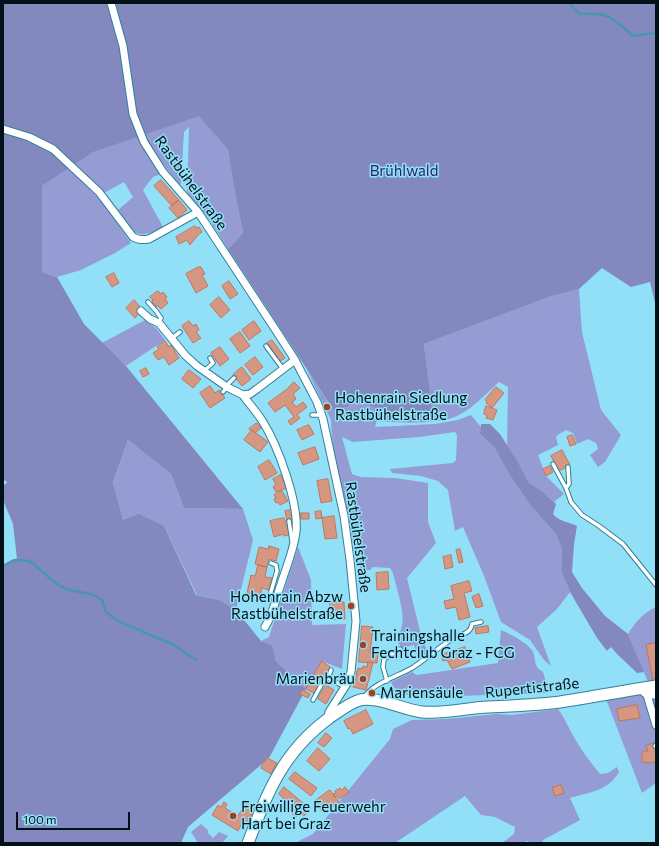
<!DOCTYPE html>
<meta charset="utf-8">
<style>
body{margin:0}
#map{position:relative;width:659px;height:846px;overflow:hidden;background:#92e0f8;font-family:Commissioner,sans-serif}
canvas{display:block}
.frame{position:absolute;inset:0;border:4px solid #001117;pointer-events:none}
.scale{position:absolute;left:16px;top:812px;width:114px;height:18px;box-sizing:border-box;border:2px solid #001117;border-top:0;padding-left:5px;font-size:12px;line-height:14px;white-space:nowrap;color:#001117;-webkit-text-stroke:3px #92e0f8;paint-order:stroke}
</style>
<div id="map">
<canvas width="659" height="846"></canvas>
<div class="frame"></div>
<div class="scale">100 m</div>
</div>
<script>
const c = document.querySelector('canvas').getContext('2d');
c.lineJoin = 'round';
function fillPath(path, color) {
  c.fillStyle = color;
  c.fill(path, 'evenodd');
}
function stroke(path, color, width, dash) {
  c.strokeStyle = color;
  c.lineWidth = width;
  c.lineCap = dash ? 'butt' : 'round';
  c.setLineDash(dash || []);
  c.stroke(path);
}
function drawText(font, color, halo, rows, align = 'center') {
  c.font = font + ' Commissioner,sans-serif';
  c.lineWidth = 3;
  c.setLineDash([]);
  c.textBaseline = 'middle';
  c.strokeStyle = halo;
  c.fillStyle = color;
  for (const [text, x, y, turn = 0] of rows) {
    c.save();
    c.translate(x, y);
    c.rotate((+turn || 0) * Math.PI / 180);
    c.textAlign = isNaN(turn) ? turn : align;
    if (halo) c.strokeText(text, 0, 0);
    c.fillText(text, 0, 0);
    c.restore();
  }
}
fillPath(new Path2D(`
 M199,115L228,150L234,188L243,233L228,249L209,219L187,192L189,127L184,132L181,183L180,185L155,154L141,142L152,162L161,174L153,177L143,190L163,227C135,242 133,232 118,210L133,197L124,182L104,193L78,177L103,203L131,243L115,253L81,270L57,277L42,272V186L94,152Z
 M579,289L582,332L601,410L621,435L605,462L598,467L590,455L598,449L596,443L588,439L577,444L573,433L566,430L559,434L556,437L558,445L538,455L546,476L564,494L554,502L541,490L529,483L507,445L508,387L499,382C486,394 474,407 459,415C442,425 396,423 377,421L375,427L435,424L458,420L471,415L481,427L480,434L494,447L509,474L530,505L556,534L562,550V573L570,592L557,609L537,627L551,666L544,660L530,640L501,622L484,576L463,527L455,531L448,490L438,481L421,476L392,473L390,469L453,463L456,460L457,435L455,432L419,437L353,442L342,437L352,474L361,477L395,478L428,483V522L436,543L407,578L422,639L428,653L418,658L414,645L402,648L398,643L399,633C409,621 396,588 393,573L390,568L373,567L370,570H360V556L352,550L332,438L331,420L307,370L335,412L358,401L386,412L431,411L424,344L552,296Z
 M145,320L156,328L165,340L126,366L102,343Z
 M128,440L171,474L184,508L243,509L253,540L236,610L219,600L197,595L164,526L123,520L113,484Z
 M298,547L311,580L312,625L346,624L342,669L322,661L306,689L276,661L271,646L261,641L269,637Z
 M656,607V783L642,793L606,699L652,692L628,634C636,621 643,613 656,607Z
 M501,630C509,633 527,643 532,650C537,658 532,666 543,672L548,689L545,693L458,696L456,699C439,698 410,700 397,690C394,688 392,685 391,682L414,671L413,673L417,675L498,663Z
 M558,709C565,718 569,729 575,739C582,751 591,763 600,774L608,773L617,767L619,772C608,791 590,792 570,798L580,820L543,840L542,843H530L527,841L522,843H502L514,834L515,827L495,817L481,815L465,796L395,843H295L313,834L390,739L393,729L412,720L447,719L496,714L512,715Z
 M201,824L208,830V833L213,838L219,832L228,836L222,843H198L191,832Z`), '#959bd3');
fillPath(new Path2D(`
 M3,3H656V307L650,282L631,287L602,268L579,289L552,296L424,344L432,411L386,412L358,401L335,412L228,249L243,233L234,188L228,150L199,116L94,152L42,186V272L57,277L84,324L126,366L243,509L184,508L171,474L128,440L113,483L123,520L139,514L164,526L196,595L219,600L236,610L261,641L272,646L276,661L306,689L269,758L188,827L181,843H3V566L17,559L13,524L3,500V485L6,484L7,482L3,479Z
 M481,424H490L500,434L516,459L529,483L541,490L556,504L553,514C558,521 569,522 577,526L574,544L572,572L582,588L605,616L628,634L644,672L637,673L617,654L611,647L607,651L597,638L570,592L562,573V550L556,534L530,505L509,474L494,447L480,434Z`), '#8389bf');
stroke(new Path2D(`
 M570,3L571,6L580,14C610,12 611,17 633,36L656,33
 M16,560L30,561L58,585L69,590L91,594L102,600L106,612L118,621L174,645L196,660
 M3,566L14,560`), '#4a96ac', 2.5);
const building = new Path2D(`
 M161,180L179,200L172,206L154,186Z
 M179,200L187,210L178,218L169,208Z
 M195,226L196,228L199,227L202,232L198,235L190,245L187,240L179,244L176,237Z
 M198,267H201L205,274L202,275L208,286L196,293L186,274Z
 M114,273L119,283L112,287L106,277Z
 M229,281L238,294L230,299L222,286Z
 M158,291L161,294L163,292L167,297L165,299L168,303L161,309L157,305L156,307L152,302L153,300L150,297Z
 M219,297L230,310L221,318L210,305Z
 M134,300L142,309L135,318L126,308Z
 M189,321L193,326L196,324L199,330L196,332L201,338L193,343L182,326Z
 M254,321L261,331L249,340L242,330Z
 M240,332L250,346L240,353L230,339Z
 M272,340L285,358L280,361L267,343Z
 M165,341L169,347L171,345L179,358L169,365L164,357L158,360L153,353L159,349L157,347Z
 M220,347L229,359L220,366L211,353Z
 M255,357L263,367L253,375L245,365Z
 M242,367L251,379L242,386L233,375Z
 M146,368L149,374L143,377L140,371Z
 M189,370L201,379L193,388L182,379Z
 M294,382L300,388L293,394L296,399L292,402L296,407L303,402L307,407L297,415L300,418L291,425L288,421L294,417L285,405L275,412L268,403L287,389Z
 M210,386L215,393L219,390L225,398L210,408L200,393Z
 M496,387L504,393L492,408L486,403L487,402L485,400Z
 M486,406L497,410L493,420L486,418L487,415L484,414Z
 M257,423L261,428L255,433L252,430L251,431L249,429Z
 M309,425L314,434L302,440L297,430Z
 M252,430L268,442L260,452L244,440Z
 M572,435L576,444L570,446L567,437Z
 M315,447L319,459L303,465L298,453Z
 M562,450L570,465L559,471L551,456Z
 M269,460L277,473L265,480L258,467Z
 M550,466L553,472L546,476L543,469Z
 M281,475L287,488L276,492L273,487L276,485L273,479Z
 M328,479L332,501L321,503L317,481Z
 M282,491L288,501L280,505L278,502L276,503L274,499L276,498L274,495Z
 M291,510L293,520L287,521L285,511Z
 M321,511L322,518L316,519L315,512Z
 M301,513H309V519H301Z
 M334,516L337,538L325,539L322,518Z
 M284,518L290,535L284,536V534L274,537L270,521Z
 M269,546L279,549L276,561L269,559L267,567L255,564L259,547L268,549Z
 M460,549L463,562L459,563L456,550Z
 M451,555L453,567L445,569L443,557Z
 M258,565L267,567L265,577L272,578L269,590L262,588L260,596L247,593L251,575L255,576Z
 M388,572L389,589L377,590L376,573Z
 M469,581L472,591L464,593L470,617L459,620L456,607L446,609L444,601L454,599L451,586Z
 M479,594L483,606L476,608L472,597Z
 M330,602H344L345,619H331Z
 M362,626L373,627L370,653L378,654L377,663L359,662Z
 M488,626L489,632L476,634L475,628Z
 M656,643V680L653,681L646,645Z
 M465,647L470,662L452,669L447,660L443,661L441,655Z
 M322,661L330,667L315,694L306,689Z
 M368,662L373,663L366,690L353,687L357,675H356L358,668L362,669L363,666L367,667Z
 M326,685L334,690L326,704L318,699Z
 M303,690L310,694L308,698L300,694Z
 M637,705L640,718L619,721L617,709Z
 M366,710L373,724L353,734L350,728L348,729L344,721Z
 M326,733L332,738L324,747L318,743Z
 M654,743L656,750V762L646,763L645,762H642V751H648L646,746Z
 M318,748L330,759L319,771L307,761Z
 M267,758L277,763L271,774L261,768Z
 M295,772L317,788L311,796L289,779Z
 M561,785L564,793L555,796L552,788Z
 M284,787L310,809L304,816L300,812L296,817L289,811L293,807L279,794Z
 M345,787L349,792L339,799L337,796L335,797L333,794L336,793L335,791L340,788L342,790Z
 M330,790L339,802L323,813L315,801Z
 M224,802L227,804L225,808L238,816L246,802L256,808L245,825L242,823L238,831L212,815L218,805L221,807Z`);
fillPath(building, '#d69782');
stroke(building, '#c2755b', 1);
const lane = new Path2D(`
 M148,302L156,311L161,318L159,323
 M172,338L180,332
 M266,346L283,369
 M204,371L213,363L210,358
 M226,386L234,378
 M223,392L227,387
 M312,415H321
 M553,464L566,488
 M568,467L569,484L566,488L571,502L582,515L599,526L623,544L656,585
 M289,521L292,541
 M271,563L276,565L277,571L270,595L276,598
 M328,678L331,670
 M387,681L383,667L384,659L400,649
 M364,698C371,684 398,676 412,668C426,659 438,648 452,639C460,633 470,636 472,624L481,622
 M313,700L324,680L328,678L345,687
 M655,746L656,745`);
const street = new Path2D(`
 M111,3L123,46L133,114L144,142L163,172L198,212L277,332L295,360L317,402L323,419L344,516L350,560L356,621L351,672L348,682L329,712L327,720
 M3,129L29,137L53,149L99,192L133,237C139,240 142,240 149,239L198,212
 M141,311L150,319L159,323L185,355L197,366L227,387L243,395L250,394L257,389L295,360
 M243,395C249,404 257,412 263,422C278,446 299,503 296,532C294,549 287,565 282,581C276,597 274,613 265,627
 M640,689L647,695L656,725
 M647,695H656`);
const secondary = new Path2D(`
 M248,843C268,791 283,752 329,718C338,712 347,705 357,701C374,694 403,710 422,712C444,714 466,708 488,707C512,706 536,705 560,702C592,697 624,691 656,686`);
stroke(lane, '#318096', 5.5);
stroke(street, '#318096', 9);
stroke(secondary, '#318096', 13);
stroke(lane, '#fff', 3.5);
stroke(street, '#fff', 7);
stroke(secondary, '#fff', 11);
for (const [x, y, r, color] of [
 [327,407,4,"#a74019"],
 [351,606,4,"#a74019"],
 [363,645,4,"#a74019"],
 [363,679,4,"#a74019"],
 [372,693,4,"#a74019"],
 [233,816,4,"#a74019"]
]) {
  const dot = new Path2D();
  dot.arc(x, y, r, 0, 2 * Math.PI);
  c.fillStyle = color;
  c.fill(dot);
  stroke(dot, '#92e0f8', 1.5);
}
drawText('15px', '#272465', '#92e0f8', [
 ["Brühlwald",404,171]
]);
drawText('15px', '#001117', '#92e0f8', [
 ["Rastbühelstraße",191,183,54],
 ["Rastbühelstraße",358,537,82],
 ["Rupertistraße",532,688,-6]
]);
drawText('15px', '#001117', '#92e0f8', [
 ["Hohenrain Siedlung",335,398],
 ["Rastbühelstraße",335,415],
 ["Hohenrain Abzw",343,597,"right"],
 ["Rastbühelstraße",343,614,"right"],
 ["Trainingshalle",371,636],
 ["Fechtclub Graz - FCG",371,653],
 ["Marienbräu",355,679,"right"],
 ["Mariensäule",380,693],
 ["Freiwillige Feuerwehr",241,807],
 ["Hart bei Graz",241,824]
], 'left');
</script>
